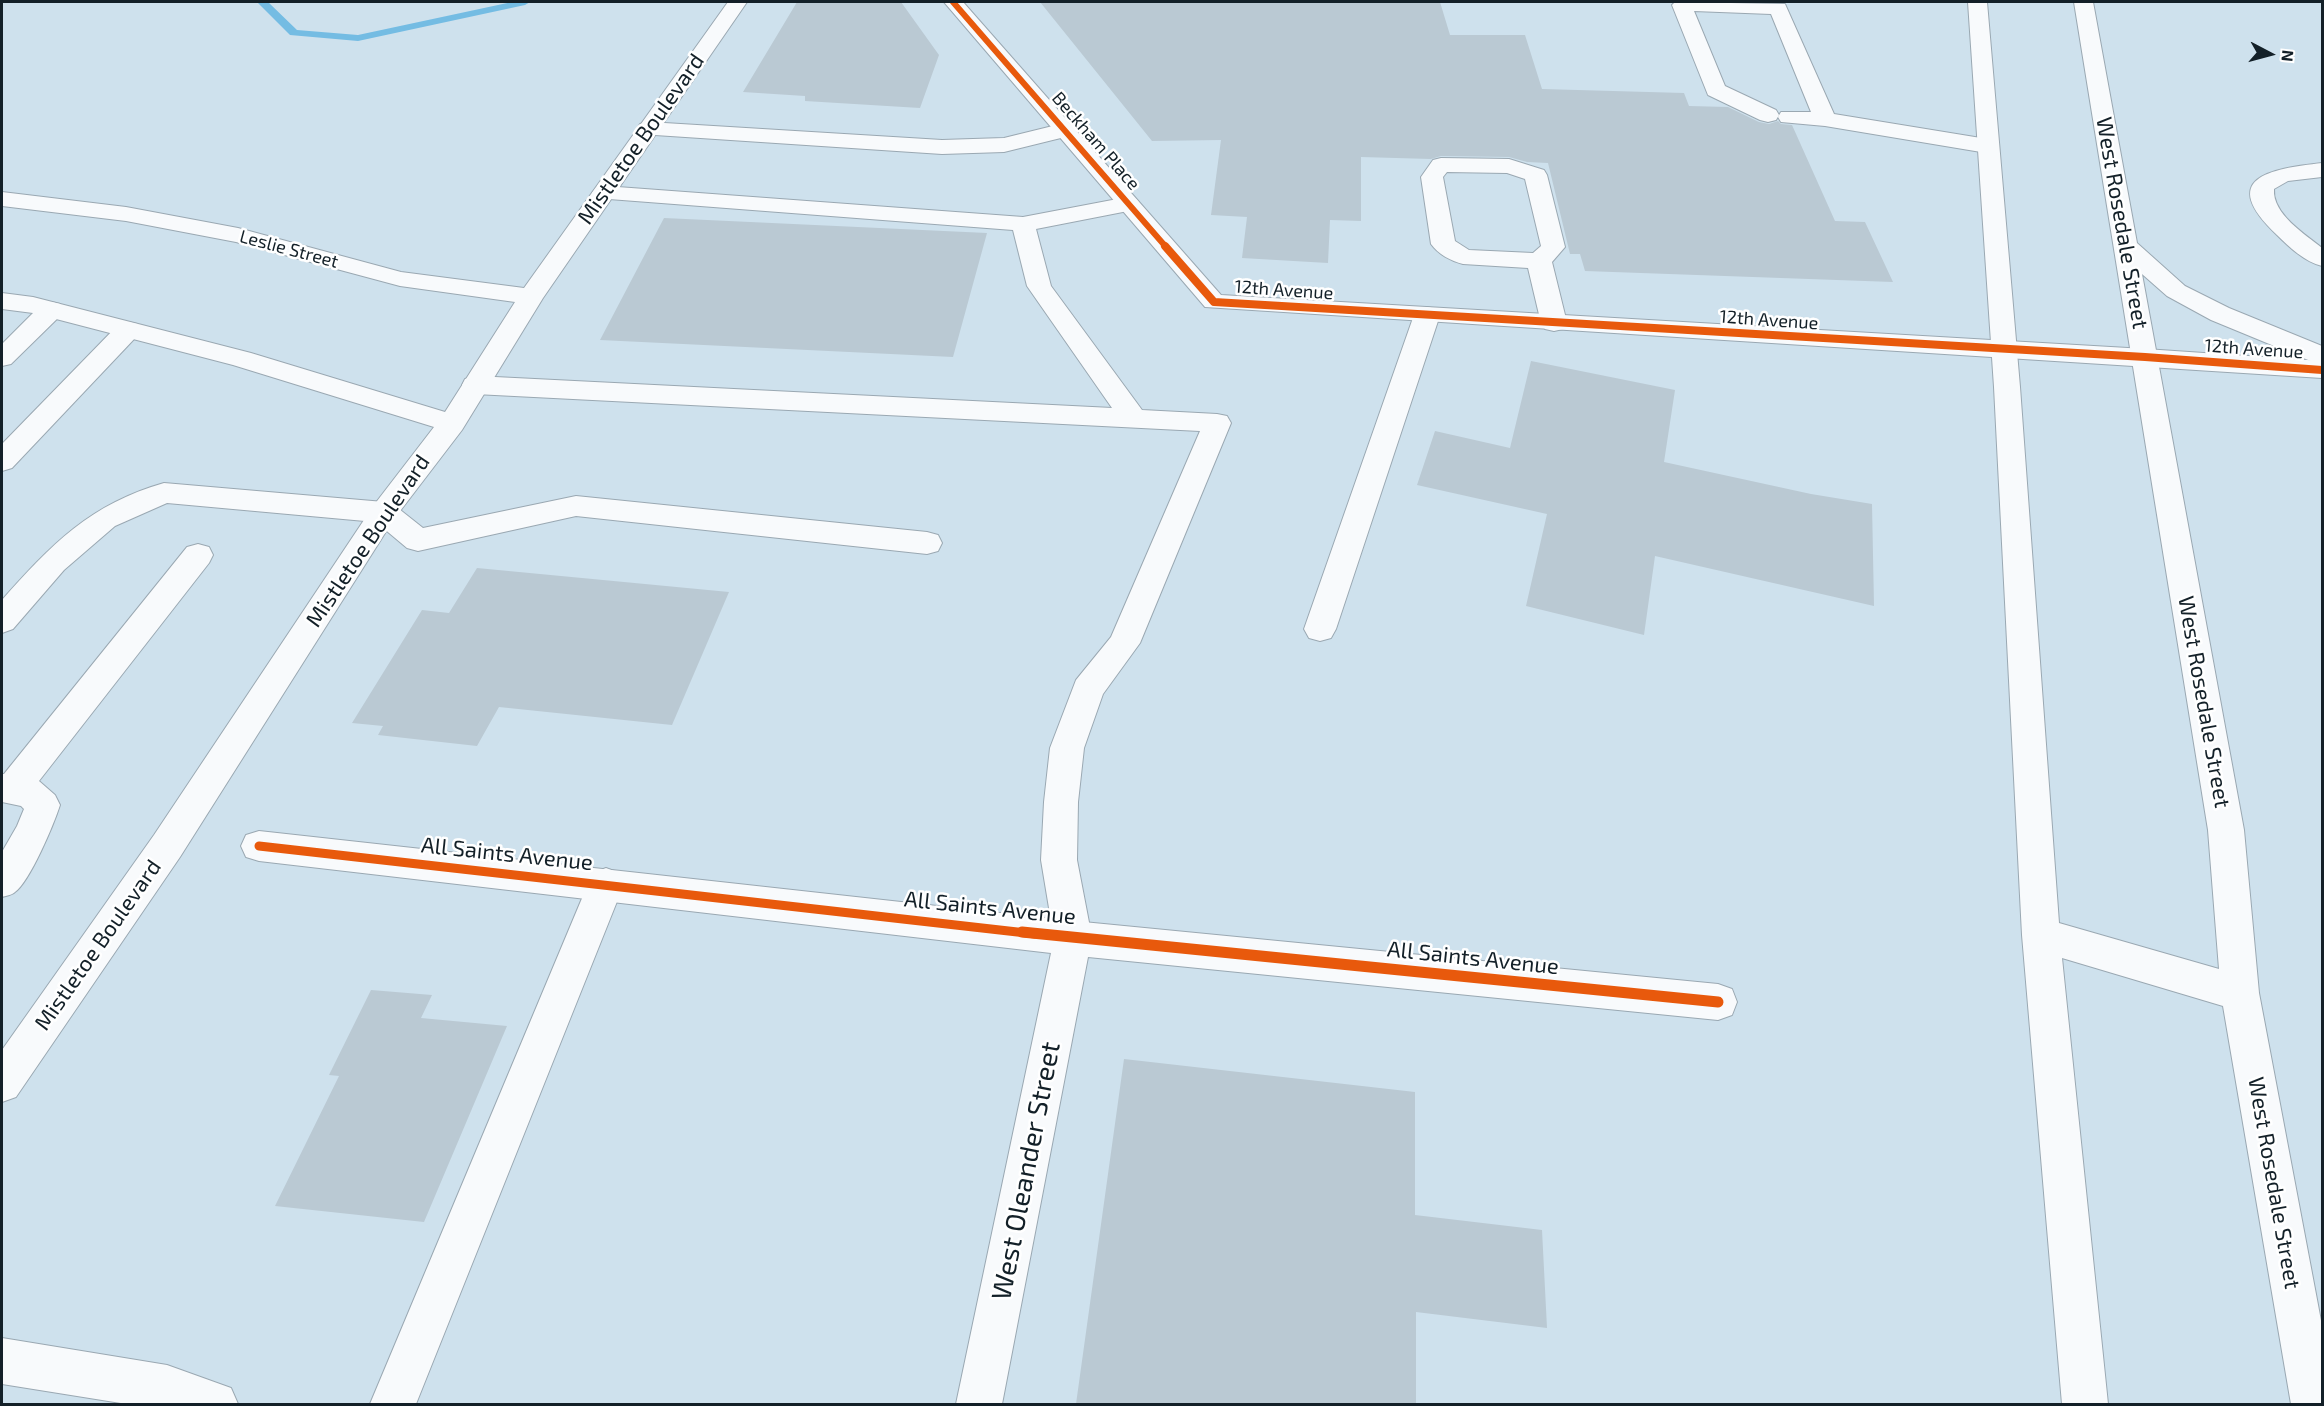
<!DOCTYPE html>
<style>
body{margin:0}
#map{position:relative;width:2324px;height:1406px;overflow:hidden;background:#cee1ed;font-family:"Exo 2",sans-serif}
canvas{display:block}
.frame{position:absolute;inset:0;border:3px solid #132028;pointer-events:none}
.north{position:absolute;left:2240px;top:24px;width:60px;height:60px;-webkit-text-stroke:4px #fff;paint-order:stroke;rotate:96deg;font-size:16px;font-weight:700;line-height:24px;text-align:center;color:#132028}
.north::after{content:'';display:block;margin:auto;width:21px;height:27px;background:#132028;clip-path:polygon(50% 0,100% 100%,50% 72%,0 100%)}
</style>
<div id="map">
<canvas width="2324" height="1406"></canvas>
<div class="frame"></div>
<div class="north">N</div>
</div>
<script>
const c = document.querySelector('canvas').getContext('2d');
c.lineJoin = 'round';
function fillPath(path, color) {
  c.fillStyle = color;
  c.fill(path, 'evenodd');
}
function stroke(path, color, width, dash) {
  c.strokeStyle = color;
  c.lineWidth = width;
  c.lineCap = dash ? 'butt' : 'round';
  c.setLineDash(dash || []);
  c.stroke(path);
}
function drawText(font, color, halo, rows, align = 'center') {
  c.font = font + ' "Exo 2",sans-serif';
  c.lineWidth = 5;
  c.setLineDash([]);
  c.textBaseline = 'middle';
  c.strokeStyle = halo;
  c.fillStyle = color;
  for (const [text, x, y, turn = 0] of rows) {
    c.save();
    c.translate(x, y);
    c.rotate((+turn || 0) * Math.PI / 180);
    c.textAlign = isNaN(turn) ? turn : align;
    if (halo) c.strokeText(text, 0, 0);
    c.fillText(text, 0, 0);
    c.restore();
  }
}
fillPath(new Path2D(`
 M257,2H268L297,30L358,35L512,2H530L525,5L358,41L290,35Z`), '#74bce3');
fillPath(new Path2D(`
 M797,2H901L939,55L920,108L805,101V96L743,92Z
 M1040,2H1440L1450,35H1525L1542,89L1684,93L1689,106L1728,107L1759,122L1769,124L1778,121L1781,124L1792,125L1835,221L1865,222L1893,282L1585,271L1580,254H1570L1548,163L1527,162L1509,157L1441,156L1431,159L1361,157V221L1330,220L1328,263L1242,258L1247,217L1211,215L1221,140L1152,141Z
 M664,218L987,233L953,357L600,340Z
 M1531,361L1675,390L1664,462L1811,494L1872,504L1874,606L1655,556L1644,635L1526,606L1547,514L1417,485L1435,431L1510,448Z
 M477,568L729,592L672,725L499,707L477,746L378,735L383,726L352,723L422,610L449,613Z
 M371,990L432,995L421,1018L507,1026L424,1222L275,1206L339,1076L329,1075Z
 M1124,1059L1415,1092V1215L1542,1230L1547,1328L1416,1312V1404H1076Z`), '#bac9d3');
const lane = new Path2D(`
 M1675,2L1785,4L1834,114L1987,139L1995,141L1998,146L1995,151L1987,153L1825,126L1781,122L1778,117L1781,112H1811L1771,14L1694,11L1725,86L1776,110L1779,115L1776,120L1768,122L1760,120L1708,95L1672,5Z
 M648,122L942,140L1004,138L1065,123L1073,125L1076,130L1073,135L1004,152L942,154L640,134L637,129L640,124Z
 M1441,158L1509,159L1544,170L1547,175L1565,247L1552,262L1567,323L1563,329L1554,331L1545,329L1541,323L1528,268L1463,264C1451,261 1438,254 1431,244L1421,177L1433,160ZM1447,172L1507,173L1525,179L1541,246L1533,253L1469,250L1455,241L1443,177Z
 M2322,163V177L2288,181L2274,189C2272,214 2305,234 2322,248V266C2305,262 2289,247 2277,235C2217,178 2269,169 2322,163Z
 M604,186L1023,217L1128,197L1136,199L1140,204L1136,209L1128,211L1036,229L1051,286L1142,410L1217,414L1227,416L1231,423L1140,643L1103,694L1084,748L1078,802L1077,860L1092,938L1086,950L1073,955L1060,950L1054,938L1041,860L1044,802L1050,748L1076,680L1111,637L1200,431L475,394L465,391L462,385L465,379L475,376L1112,408L1027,286L1013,230L596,198L592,193L596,188Z
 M51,302L60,304L64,310L60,316L11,364L2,366V344L42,304Z
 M1427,307L1436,309L1440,315L1336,629L1331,638L1320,641L1309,638L1304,629L1414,315L1418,309Z
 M128,322L137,324L141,330L137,336L12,468L2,471V444L119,324Z
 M164,483L384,502L394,505L423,528L576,496L927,532L938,535L942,543L938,551L927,554L576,516L418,551L407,548L376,522L167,503L115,526L64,570L13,629L2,633V600C51,545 90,504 164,483Z
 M198,544L209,547L213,555L209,563L39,781L55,795L60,805C54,824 30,881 15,892C12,895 5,896 2,897V852L17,826L24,809L21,806L2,802V774H4L187,547Z
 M606,868L619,873L624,884L416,1404H370L588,884L593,873Z`);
const street = new Path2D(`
 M728,2H747L543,298L462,430L394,519L180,857L16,1097L2,1102V1050L154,835L374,505L434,427L233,365L33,313L2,309V293L33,297L251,353L445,412L515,302L400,286L236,242L126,221L2,206V192L126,207L238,228L401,272L524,288Z
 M944,2H963L1221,295L2145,349L2322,361V378L1205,307Z
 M259,831L1073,921L1718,984L1732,989L1737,1002L1732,1015L1718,1020L1088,957L1002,1404H956L1051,953L259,861L246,857L241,846L246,835Z
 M2,1338L167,1365L231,1388L238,1404H127L2,1384Z`);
const secondary = new Path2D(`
 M1968,2H1987L2020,387L2059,923L2219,969L2208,830L2074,2H2093L2137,243L2185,286L2229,308L2322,346V364L2313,362L2211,320L2167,296L2142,274L2244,830L2259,993L2322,1326V1404H2291L2223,1006L2062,958L2108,1404H2062L2022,935L1994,387Z`);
stroke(lane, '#9aa8b2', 2);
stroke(street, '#9aa8b2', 2);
stroke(secondary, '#9aa8b2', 2);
fillPath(lane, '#f8fafc');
fillPath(street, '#f8fafc');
fillPath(secondary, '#f8fafc');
stroke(new Path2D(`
 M953,2L1166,247`), '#e8590c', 6);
stroke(new Path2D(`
 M1165,246L1214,302L2145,357L2322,370`), '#e8590c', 8);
stroke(new Path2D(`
 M259,846L1035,934`), '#e8590c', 9);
stroke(new Path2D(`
 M1022,932L1718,1002`), '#e8590c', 11);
drawText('18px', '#132028', '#fff', [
 ["Beckham Place",1096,141,49],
 ["Leslie Street",289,249,15],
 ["12th Avenue",1284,290,4],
 ["12th Avenue",1769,320,4],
 ["12th Avenue",2254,349,4]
]);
drawText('22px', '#132028', '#fff', [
 ["Mistletoe Boulevard",641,139,-55],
 ["West Rosedale Street",2122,223,80],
 ["Mistletoe Boulevard",368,541,-56],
 ["West Rosedale Street",2204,702,80],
 ["All Saints Avenue",507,854,6],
 ["All Saints Avenue",990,908,6],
 ["Mistletoe Boulevard",98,945,-55],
 ["All Saints Avenue",1473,958,6],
 ["West Rosedale Street",2274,1183,80]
]);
drawText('27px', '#132028', '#fff', [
 ["West Oleander Street",1026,1171,-79]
]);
</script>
